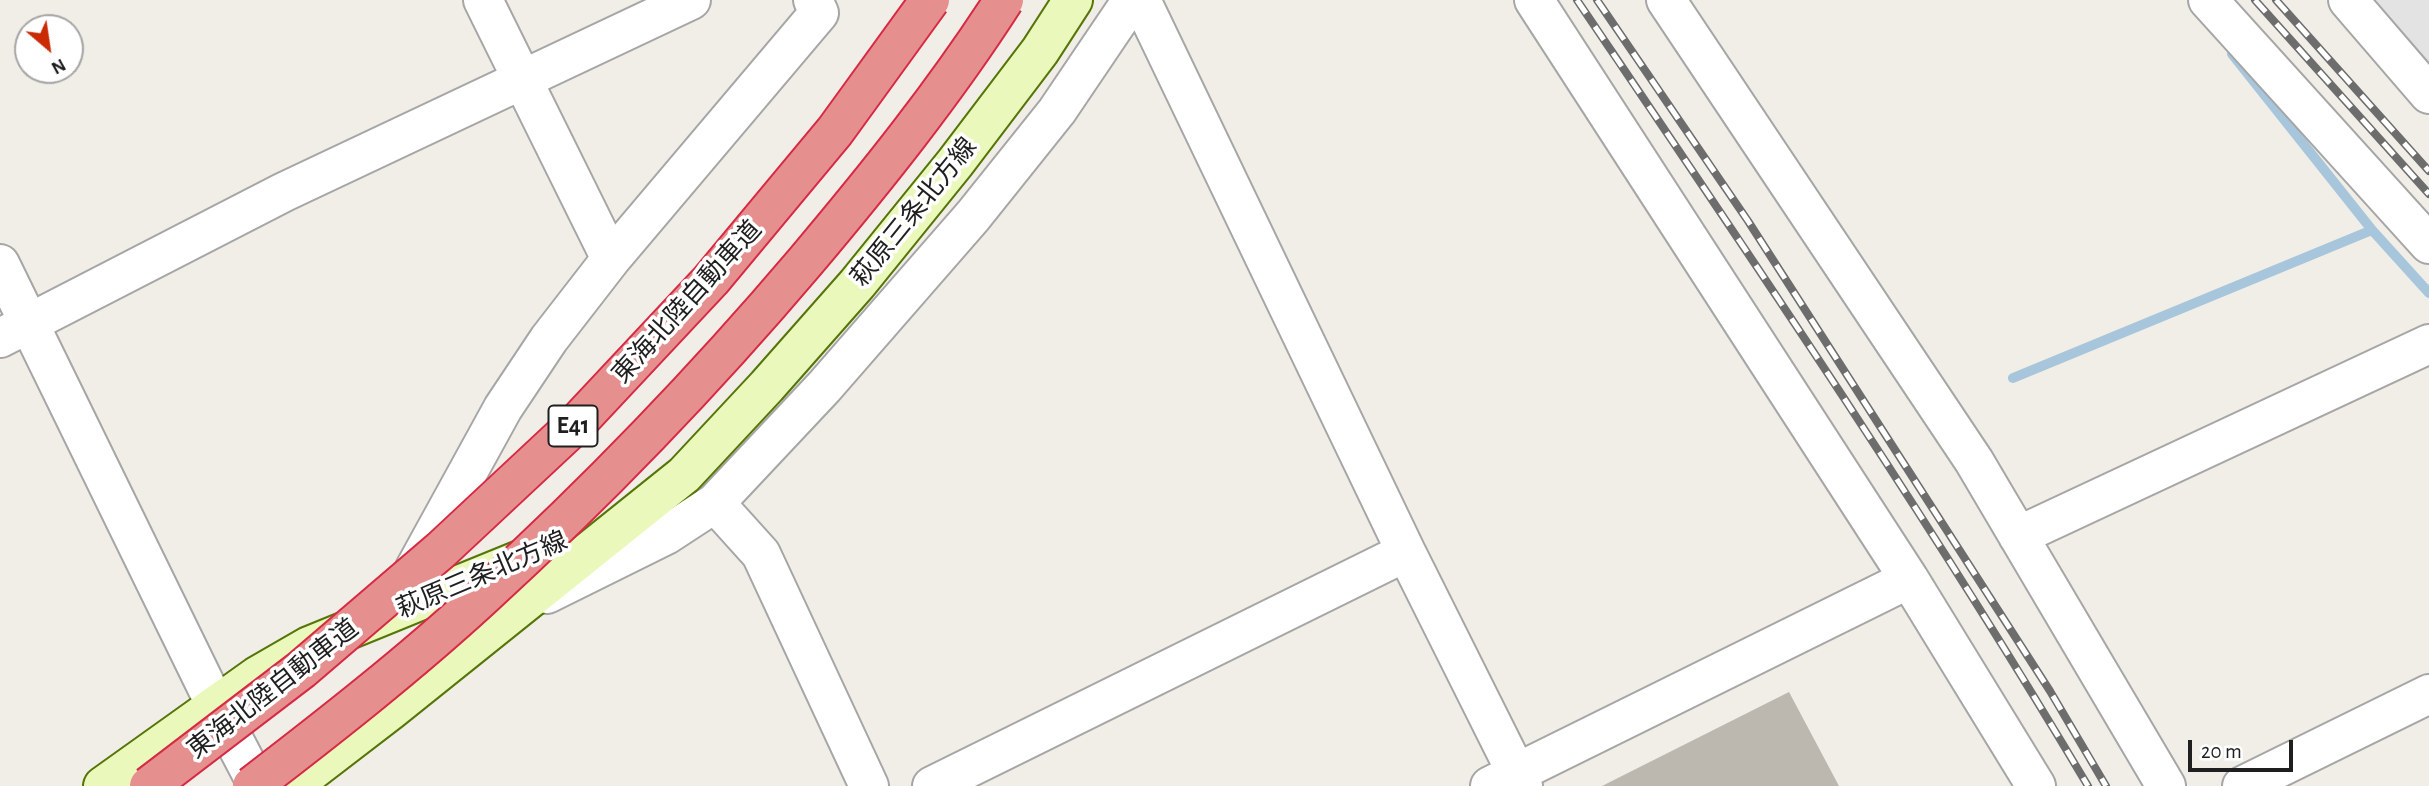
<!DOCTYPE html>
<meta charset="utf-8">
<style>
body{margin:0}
#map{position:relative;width:2429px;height:786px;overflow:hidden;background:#f0eee6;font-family:"Alegreya Sans",sans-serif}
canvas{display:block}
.north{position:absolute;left:14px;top:14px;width:70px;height:70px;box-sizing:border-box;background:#fff;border:2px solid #a5a5a5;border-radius:50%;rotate:151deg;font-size:19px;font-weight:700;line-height:28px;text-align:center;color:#1f1f1f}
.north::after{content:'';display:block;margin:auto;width:24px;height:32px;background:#ca2a04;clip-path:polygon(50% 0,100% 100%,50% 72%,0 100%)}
.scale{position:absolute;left:2188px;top:740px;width:105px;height:32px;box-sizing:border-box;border:4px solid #1f1f1f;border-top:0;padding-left:9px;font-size:21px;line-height:24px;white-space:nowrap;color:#1f1f1f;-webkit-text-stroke:5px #fff;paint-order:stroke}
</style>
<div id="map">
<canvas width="2429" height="786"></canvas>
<div class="north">N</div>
<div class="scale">20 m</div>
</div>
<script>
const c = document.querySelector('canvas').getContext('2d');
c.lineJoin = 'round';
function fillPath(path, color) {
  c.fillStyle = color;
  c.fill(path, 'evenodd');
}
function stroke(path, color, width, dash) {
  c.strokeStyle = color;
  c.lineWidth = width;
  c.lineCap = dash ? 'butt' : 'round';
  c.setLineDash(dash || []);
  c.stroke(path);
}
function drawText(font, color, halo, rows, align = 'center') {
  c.font = font + ' "Alegreya Sans","Noto Sans JP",sans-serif';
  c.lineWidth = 7;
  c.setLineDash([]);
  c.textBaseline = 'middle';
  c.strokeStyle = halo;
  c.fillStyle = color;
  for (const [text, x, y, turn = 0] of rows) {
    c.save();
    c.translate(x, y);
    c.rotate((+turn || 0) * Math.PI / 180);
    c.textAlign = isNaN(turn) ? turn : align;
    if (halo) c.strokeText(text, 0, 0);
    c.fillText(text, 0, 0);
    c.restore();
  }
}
fillPath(new Path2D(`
 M2367,0H2429V69Z`), '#e3e3e3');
stroke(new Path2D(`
 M2372,230L2429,293
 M2013,378L2372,230L2232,54`), '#a7c6dc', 10);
fillPath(new Path2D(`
 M1789,692L1839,786H1602Z`), '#bcb7af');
const minor = new Path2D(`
 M483,0L611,259
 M1141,0L1406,552L1523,786
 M1534,0L1909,579L2036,786
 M1666,0L1974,461L2166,786
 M2208,0L2429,244
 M2348,0L2429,94
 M0,264L215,704L258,786
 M0,338L284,192L691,0
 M715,503L824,387L973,216L1057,111L1132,0
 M2018,536L2429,344
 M414,570L503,408L549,339L611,259L819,13L813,0
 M547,594L666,535L715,503L761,554L869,786
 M932,786L1406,552
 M1490,786L1909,579
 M2242,786L2429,694`);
const secondary = new Path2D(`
 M103,786L257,676L309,646L520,560
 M292,786L391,710L684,475L767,386L857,284L955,163L1040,51L1073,0`);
stroke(minor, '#a6a6a6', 42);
stroke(secondary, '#557507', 42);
stroke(minor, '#fff', 38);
stroke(secondary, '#eaf8bb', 38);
const rail = new Path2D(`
 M1577,0C1752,259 1928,517 2088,786
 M1597,0L1748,221L2050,691L2106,786
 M2255,0L2429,194
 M2276,0L2429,171`);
stroke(rail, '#6d6d6d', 8);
stroke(rail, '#fff', 5, [16]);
const motorwayBridge = new Path2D(`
 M149,786L301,670L441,550L578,422L711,280L835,131L930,0
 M252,786C330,726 408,665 481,598C596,493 704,381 805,262C875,179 945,92 1004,0`);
stroke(motorwayBridge, '#d72944', 42, []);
stroke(motorwayBridge, '#e5908f', 38);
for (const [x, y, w] of [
 [573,426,49]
]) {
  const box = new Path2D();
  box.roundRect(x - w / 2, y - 20.5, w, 41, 5);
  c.fillStyle = '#fff';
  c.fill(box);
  stroke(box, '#1f1f1f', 2);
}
drawText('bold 24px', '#1f1f1f', null, [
 ["E41",573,426]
]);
drawText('26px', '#1f1f1f', '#fff', [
 ["萩原三条北方線",914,212,-51],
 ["東海北陸自動車道",687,302,-48],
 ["萩原三条北方線",482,575,-23],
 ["東海北陸自動車道",273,689,-38]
]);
</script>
